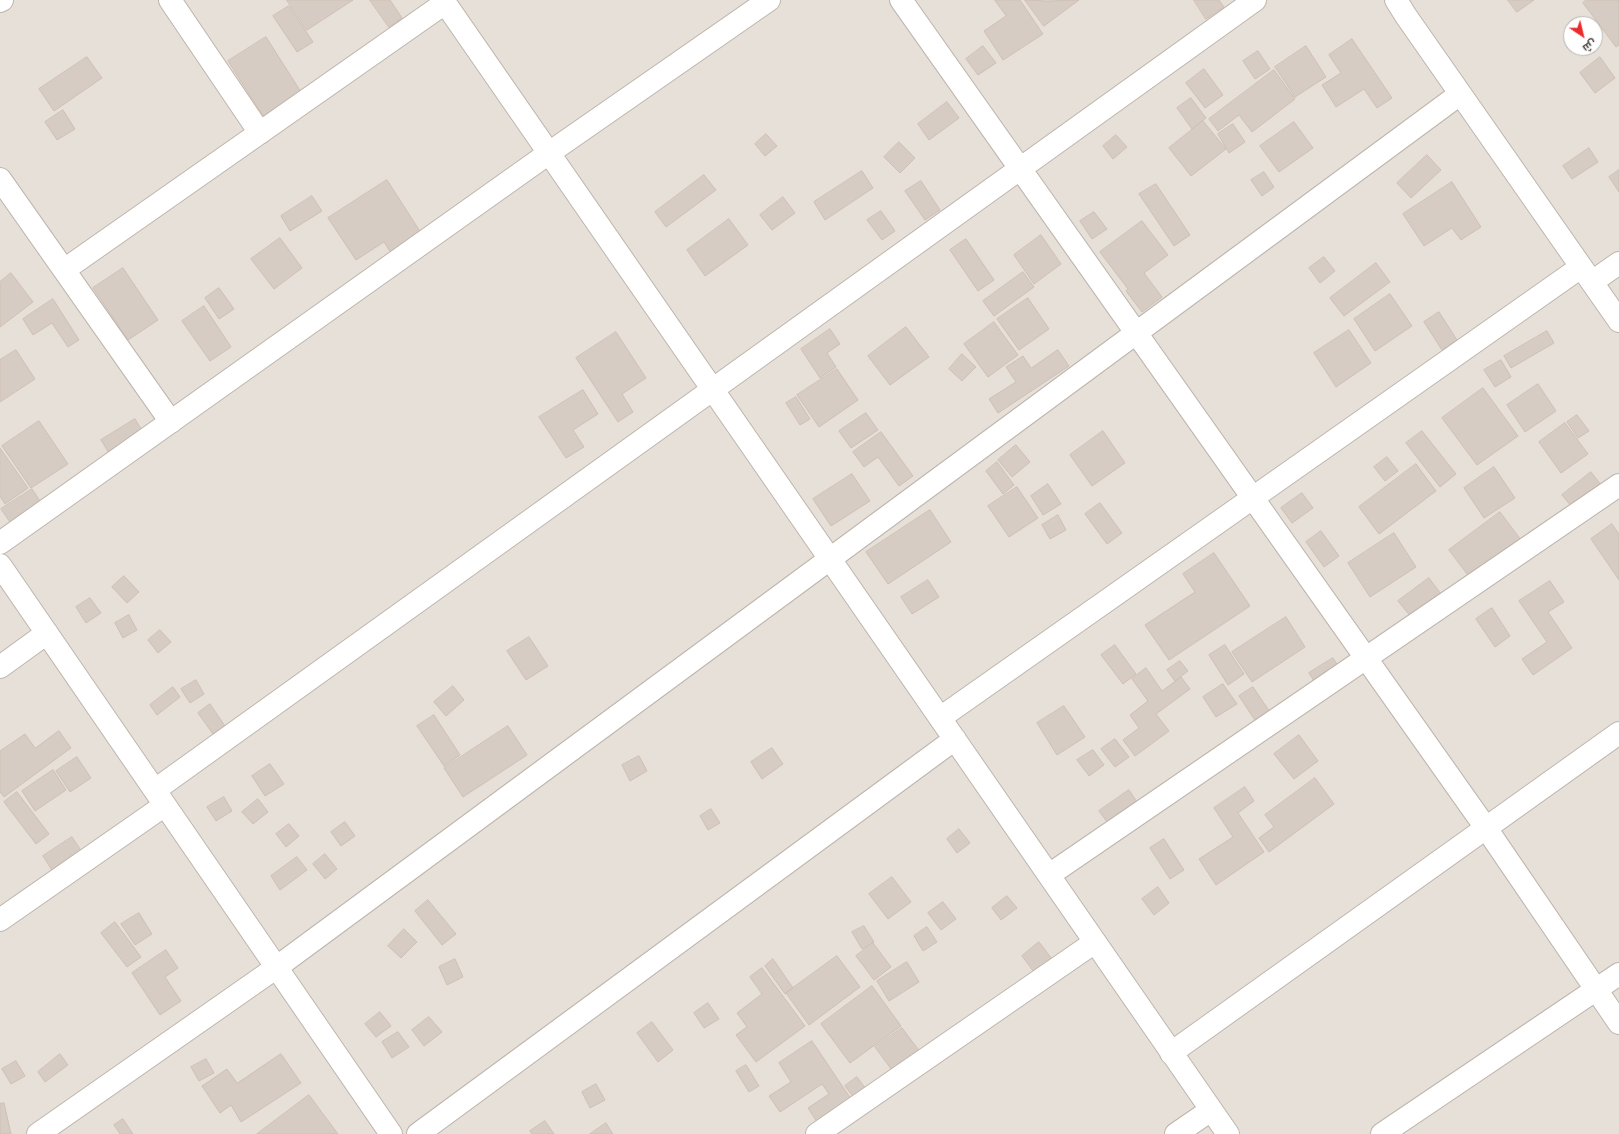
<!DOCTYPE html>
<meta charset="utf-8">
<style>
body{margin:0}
#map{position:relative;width:1619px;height:1134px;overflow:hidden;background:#f4efea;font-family:"Roboto Condensed",Cairo,sans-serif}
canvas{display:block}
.north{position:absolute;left:1563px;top:16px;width:40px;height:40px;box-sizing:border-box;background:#fff;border:1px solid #b5b2b0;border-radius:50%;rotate:145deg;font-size:11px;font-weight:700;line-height:16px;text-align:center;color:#473f39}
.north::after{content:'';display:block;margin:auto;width:14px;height:18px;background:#e92c2d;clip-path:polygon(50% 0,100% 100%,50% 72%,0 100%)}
</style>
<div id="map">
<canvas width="1619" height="1134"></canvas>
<div class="north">ش</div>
</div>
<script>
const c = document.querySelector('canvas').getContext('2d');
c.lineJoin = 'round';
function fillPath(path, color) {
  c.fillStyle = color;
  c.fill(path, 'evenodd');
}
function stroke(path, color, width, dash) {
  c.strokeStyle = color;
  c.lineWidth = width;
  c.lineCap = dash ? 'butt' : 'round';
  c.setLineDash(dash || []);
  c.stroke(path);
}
fillPath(new Path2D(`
 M0,0H1619V1134H0ZM1571,24H1595V48H1571Z`), '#e7e0d8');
const building = new Path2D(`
 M287,0H353L307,30Z
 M370,0H390L402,18L389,27Z
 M995,0H1020L1043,34L1003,60L984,31L1006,16Z
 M1025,0L1047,1L1079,0L1044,26Z
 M1194,0H1219L1224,7L1206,19Z
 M1508,0H1534L1517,12Z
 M1586,0H1619V45L1616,47L1583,3Z
 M289,6L313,42L297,52L273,16Z
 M266,37L301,92L263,116L228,61Z
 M1352,39L1392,98L1377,108L1364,89L1336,107L1322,85L1341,73L1329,55Z
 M983,46L996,63L978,75L966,59Z
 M1306,46L1326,77L1295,97L1275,67Z
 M1258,51L1270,69L1255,79L1243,61Z
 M87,57L102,78L54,111L39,89Z
 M1600,57L1615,78L1595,93L1580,73Z
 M1204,69L1223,95L1205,108L1186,83Z
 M1274,70L1295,99L1252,132L1239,115L1218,131L1209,119Z
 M1191,98L1206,118L1192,129L1177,108Z
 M947,102L959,118L929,140L918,124Z
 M63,110L75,129L57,140L45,122Z
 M1203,121L1226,149L1191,176L1169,148Z
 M1294,122L1313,148L1279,172L1260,146Z
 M1233,124L1245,142L1229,153L1218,134Z
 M766,134L777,146L765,156L755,144Z
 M1116,135L1127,147L1113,159L1103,146Z
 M899,142L915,158L900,173L884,157Z
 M1589,148L1598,162L1572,179L1563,166Z
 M1427,155L1441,170L1411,198L1397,183Z
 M1619,170V192L1609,177Z
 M862,171L873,188L825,220L814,202Z
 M1264,172L1274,187L1262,196L1251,180Z
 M704,175L716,190L666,227L655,212Z
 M387,180L423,236L393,256L384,242L356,260L328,218Z
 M921,181L940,210L925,220L905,191Z
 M1452,182L1481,227L1461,240L1452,228L1424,246L1403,214Z
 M1156,184L1190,235L1174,246L1139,194Z
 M312,196L322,211L290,231L281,216Z
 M783,197L795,213L772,230L760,215Z
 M881,211L895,231L882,240L867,220Z
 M1094,212L1107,229L1092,239L1080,221Z
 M729,219L748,245L705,276L687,250Z
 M1142,221L1168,255L1144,273L1162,297L1142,312L1126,291L1128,289L1100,252Z
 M1041,235L1061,264L1034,284L1014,255Z
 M280,238L302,268L274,289L251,259Z
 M966,239L994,280L978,291L950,250Z
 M1324,257L1335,271L1320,283L1309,268Z
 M1376,263L1390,282L1344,316L1330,298Z
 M123,268L158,320L128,340L93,288Z
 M1023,272L1034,287L994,316L983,301Z
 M11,273L33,302L0,327V282Z
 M219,288L234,309L219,319L205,298Z
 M1390,294L1412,326L1375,351L1354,319Z
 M1028,298L1049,329L1019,350L997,319Z
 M53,299L79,340L68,347L52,323L33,335L23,319Z
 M204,306L231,347L210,361L182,321Z
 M1439,312L1457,340L1442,350L1424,322Z
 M994,322L1018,355L988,377L964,344Z
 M906,327L929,357L890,385L868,356Z
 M830,329L840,344L827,353L836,367L820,378L801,349Z
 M1349,330L1371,363L1336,387L1314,353Z
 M1547,331L1554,343L1511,368L1504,356Z
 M616,332L646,378L622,394L633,412L618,422L576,358Z
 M16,350L35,379L0,402V360Z
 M1058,350L1069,366L998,413L989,399L1016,382L1006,367L1023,356L1031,368Z
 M962,354L976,367L962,381L949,369Z
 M1501,360L1511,377L1495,387L1484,370Z
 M837,369L858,400L819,427L797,395Z
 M1538,384L1556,411L1525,432L1507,405Z
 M1483,388L1518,436L1477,465L1442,418Z
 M583,390L598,414L573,430L584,447L566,458L539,417Z
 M796,397L810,419L800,425L786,403Z
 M866,413L878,430L851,448L839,431Z
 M1577,415L1589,431L1578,438L1567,422Z
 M135,419L146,437L112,458L101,440Z
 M39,421L68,464L31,488L2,446Z
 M1565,423L1588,454L1561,473L1539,442Z
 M1103,431L1125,463L1092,486L1070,455Z
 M1422,431L1456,474L1440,487L1406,443Z
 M881,432L913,476L899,486L878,457L864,467L853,452Z
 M1016,445L1030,462L1012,477L998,460Z
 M0,448L28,488L5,504L0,496Z
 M1387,457L1398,471L1385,481L1374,467Z
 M997,462L1014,485L1003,494L986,471Z
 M1416,464L1436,491L1379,534L1359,507Z
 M1494,467L1515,498L1484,518L1464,488Z
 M1591,472L1601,485L1572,507L1562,495Z
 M852,474L870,501L831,526L813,499Z
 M1048,484L1061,504L1043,515L1031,496Z
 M1017,487L1038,518L1009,537L988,506Z
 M32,489L44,507L21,538L1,509Z
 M1302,493L1313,508L1292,523L1281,508Z
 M1100,503L1122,533L1107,544L1085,514Z
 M930,510L951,542L888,584L866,552Z
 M1500,512L1521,540L1470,578L1449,550Z
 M1058,515L1066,530L1050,539L1042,525Z
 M1612,524L1619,534V580L1591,539Z
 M1321,531L1339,556L1324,567L1306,542Z
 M1394,533L1416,567L1370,597L1348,563Z
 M1214,553L1250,606L1169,660L1145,625L1195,592L1183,574Z
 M124,576L139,592L127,603L112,587Z
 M1429,578L1441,594L1411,617L1398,601Z
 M928,580L939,597L912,614L901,597Z
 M1550,581L1564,602L1548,612L1572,648L1533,675L1522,659L1547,642L1519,601Z
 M90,598L101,613L86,623L76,607Z
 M1492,608L1510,636L1495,647L1476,619Z
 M129,615L137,630L123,638L115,623Z
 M1286,617L1305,647L1252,682L1232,652Z
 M160,630L171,642L158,653L148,640Z
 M529,637L548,666L526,680L507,651Z
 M1115,645L1136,674L1123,684L1101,655Z
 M1225,645L1244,674L1228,685L1209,655Z
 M1333,658L1345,677L1321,692L1309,673Z
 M1180,661L1188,671L1175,681L1167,670Z
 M1146,668L1162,691L1181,677L1190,689L1156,714L1169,731L1135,756L1123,740L1139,728L1130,715L1148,701L1132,679Z
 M196,680L204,694L190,703L181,689Z
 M1223,684L1237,704L1216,717L1203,697Z
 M453,686L464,700L446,716L434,702Z
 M173,687L180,697L157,715L150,705Z
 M1253,687L1274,718L1260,728L1239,696Z
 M210,704L225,726L213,734L198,713Z
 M1064,706L1085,737L1057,755L1037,723Z
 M434,715L460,755L444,766L417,726Z
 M508,726L527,755L463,797L444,768Z
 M59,731L71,748L4,797L0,792V751L25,734L35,748Z
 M1299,735L1318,761L1294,779L1274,754Z
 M1115,739L1129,757L1115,767L1101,749Z
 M772,748L783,764L762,779L751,762Z
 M1093,750L1104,765L1089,776L1077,760Z
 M639,756L647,771L630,781L622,765Z
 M77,757L91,778L70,792L56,771Z
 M270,764L284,784L265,796L252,776Z
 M53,770L66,790L35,811L22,791Z
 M1315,778L1334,804L1269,852L1259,838L1274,827L1265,815Z
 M1245,787L1254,801L1238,813L1264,852L1216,885L1199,859L1233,837L1214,808Z
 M1129,790L1139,805L1110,826L1099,811Z
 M17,792L49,834L36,844L4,802Z
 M224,797L232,811L216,821L207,807Z
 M258,799L268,812L253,824L242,812Z
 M711,809L720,823L708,830L700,816Z
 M345,822L355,836L341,846L331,832Z
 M289,824L299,836L286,847L276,834Z
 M959,829L970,843L957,853L947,839Z
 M72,837L84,855L55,875L43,856Z
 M1164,839L1184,870L1170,879L1150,848Z
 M325,854L337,869L325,879L313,864Z
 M297,857L307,870L280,890L271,876Z
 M892,877L911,902L888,919L869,894Z
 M1158,887L1169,903L1154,915L1142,899Z
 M1007,896L1017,908L1001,920L992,908Z
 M428,900L456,934L442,945L415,911Z
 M943,902L956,919L941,930L928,913Z
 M139,913L152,934L135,945L121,924Z
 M115,922L141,957L127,967L101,933Z
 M864,926L874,942L862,949L852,932Z
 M927,927L937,942L923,951L914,936Z
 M404,929L417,942L401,958L388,946Z
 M1039,942L1052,959L1034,972L1022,956Z
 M873,943L891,967L874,980L856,956Z
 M166,950L178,968L165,977L181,1001L160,1015L132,973Z
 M837,956L860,987L809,1025L786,993Z
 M455,959L463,977L447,985L439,967Z
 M773,959L793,988L785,994L765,966Z
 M907,962L919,982L889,1001L877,981Z
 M762,968L805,1026L756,1062L736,1035L747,1027L737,1013L762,994L750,977Z
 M872,986L901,1026L850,1063L821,1024Z
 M708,1003L719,1019L704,1028L694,1013Z
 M380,1012L391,1026L376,1037L365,1024Z
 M429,1017L442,1032L424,1046L412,1030Z
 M652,1022L673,1050L658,1062L637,1033Z
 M902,1028L921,1053L894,1073L875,1047Z
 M398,1032L409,1047L392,1058L382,1042Z
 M812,1041L853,1102L819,1125L808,1108L829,1094L822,1084L780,1112L769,1096L791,1082L779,1063Z
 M60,1054L68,1065L45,1082L38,1072Z
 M281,1054L301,1083L241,1122L231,1105L220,1113L202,1086L227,1069L237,1083Z
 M206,1059L214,1073L199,1081L191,1067Z
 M16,1061L25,1076L11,1084L2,1069Z
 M746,1065L759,1086L749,1092L736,1071Z
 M857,1077L866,1089L854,1098L845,1086Z
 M596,1084L605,1100L590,1108L582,1092Z
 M309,1095L338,1134H257Z
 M4,1103L11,1134H0V1104Z
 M123,1119L133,1134H120L114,1125Z
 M545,1121L554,1134H532L530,1131Z
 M606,1123L613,1134H590Z`);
fillPath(building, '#d7ccc3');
stroke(building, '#cfc0b4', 1);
const minor = new Path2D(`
 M170,0L260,133
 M443,0L1228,1134
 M901,0L1486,828L1619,1023
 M1396,0L1406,16L1619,321
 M0,1L2,0
 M0,179L171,422
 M64,270L445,3
 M1592,282L1619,263
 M0,543L549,153L769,0
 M0,565L391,1134
 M0,667L47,633
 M940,718L1581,267
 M155,790L1255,0
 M1049,875L1619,485
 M0,920L165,805
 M1171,1053L1619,733
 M38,1134L277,967L1460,94
 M418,1134L955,739
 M817,1134L1095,942
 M1176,1134L1211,1110
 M1382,1134L1619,974`);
stroke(minor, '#beb5ad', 24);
stroke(minor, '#fff', 22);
</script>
